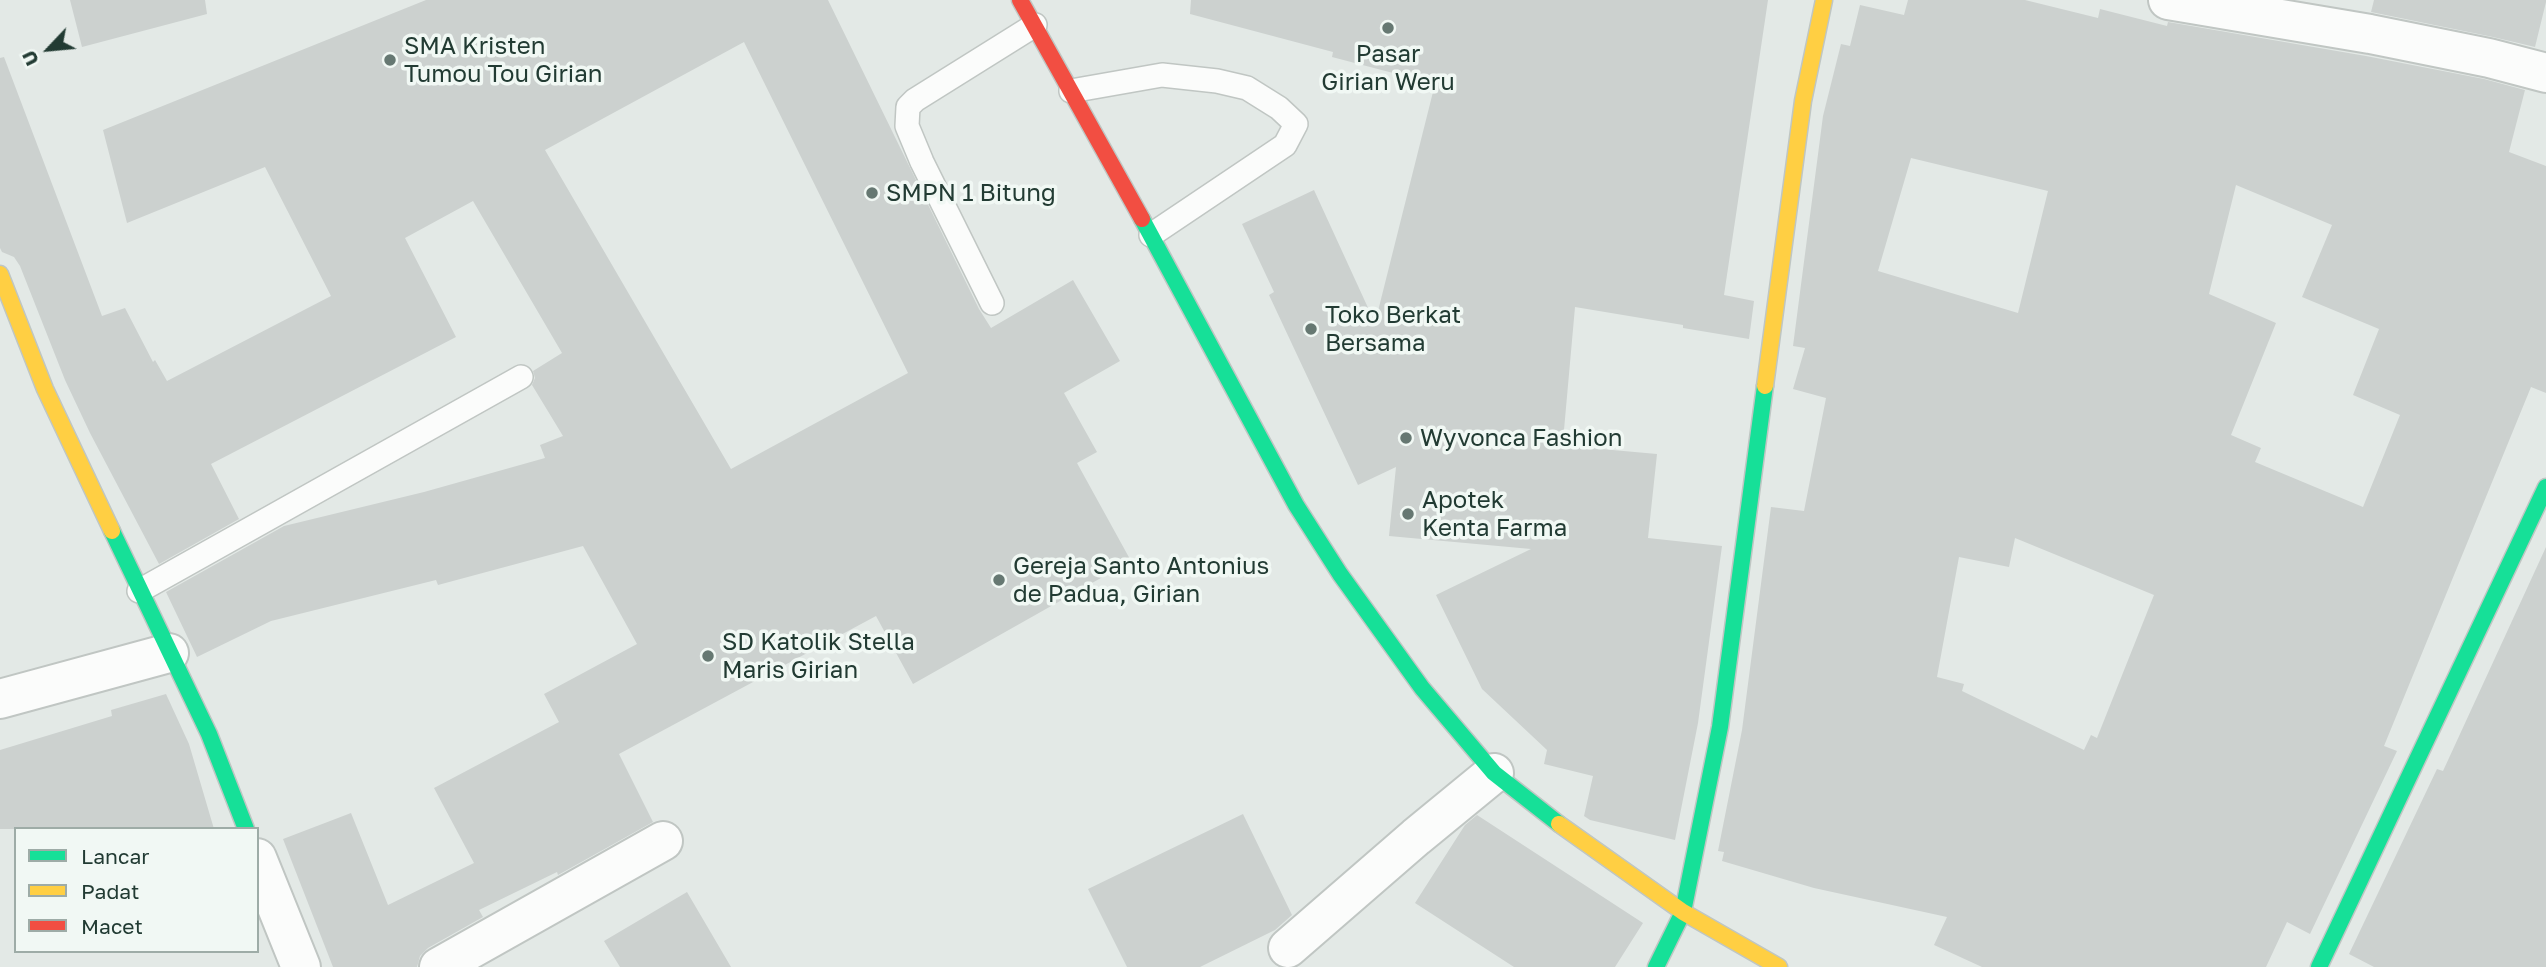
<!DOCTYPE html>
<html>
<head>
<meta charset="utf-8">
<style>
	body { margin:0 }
	#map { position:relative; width:2546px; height:967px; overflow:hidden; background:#e3e9e6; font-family:"Golos Text",sans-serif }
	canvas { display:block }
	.legend { position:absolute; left:14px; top:827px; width:245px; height:126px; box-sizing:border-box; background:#f1f8f4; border:2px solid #9eaca7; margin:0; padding:9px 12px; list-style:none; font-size:21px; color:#223b33 }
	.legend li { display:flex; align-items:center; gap:14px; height:35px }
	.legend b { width:35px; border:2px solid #9eaca7 }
	.north { position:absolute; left:14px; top:14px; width:70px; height:70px; -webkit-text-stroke:5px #f1f8f4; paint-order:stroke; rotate:244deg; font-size:19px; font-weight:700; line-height:28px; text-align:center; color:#223b33 }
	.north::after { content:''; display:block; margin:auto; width:24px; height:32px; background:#223b33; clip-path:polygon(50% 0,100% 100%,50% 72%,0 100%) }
</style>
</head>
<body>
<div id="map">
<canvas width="2546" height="967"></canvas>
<ul class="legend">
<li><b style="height:9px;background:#16e098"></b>Lancar</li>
<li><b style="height:9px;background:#ffcf43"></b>Padat</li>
<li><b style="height:9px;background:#f24e42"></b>Macet</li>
</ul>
<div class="north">U</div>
</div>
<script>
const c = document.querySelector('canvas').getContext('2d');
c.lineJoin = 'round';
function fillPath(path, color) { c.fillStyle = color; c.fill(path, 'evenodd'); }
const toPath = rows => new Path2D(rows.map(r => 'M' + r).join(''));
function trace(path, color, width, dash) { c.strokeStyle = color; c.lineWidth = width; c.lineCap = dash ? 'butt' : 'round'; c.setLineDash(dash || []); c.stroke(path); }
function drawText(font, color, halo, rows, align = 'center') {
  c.font = font + ' "Golos Text",sans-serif'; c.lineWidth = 7; c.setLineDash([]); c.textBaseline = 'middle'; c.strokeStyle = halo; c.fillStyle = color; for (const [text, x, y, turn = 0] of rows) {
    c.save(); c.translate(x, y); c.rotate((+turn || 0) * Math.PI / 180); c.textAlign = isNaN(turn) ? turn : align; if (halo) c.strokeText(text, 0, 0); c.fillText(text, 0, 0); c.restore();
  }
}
const building = toPath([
	[70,0,205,0,207,14,82,47],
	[426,0,828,0,979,309,991,328,1073,280,1120,361,1064,393,1097,452,1077,463,1131,561,913,684,876,616,619,754,653,822,558,875,557,872,479,910,483,917,428,948,420,956,417,967,333,967,283,839,351,813,388,905,474,863,434,788,559,722,544,694,637,644,583,546,438,585,436,580,271,621,197,657,166,592,284,526,424,492,545,458,540,445,563,436,532,385,535,378,533,371,562,353,473,201,405,238,456,337,211,464,239,519,159,564,90,433,65,380,20,266,14,257,2,252,0,248,0,58,4,57,102,316,125,308,153,362,155,360,167,381,331,296,265,167,127,223,103,130],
	[744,42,908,373,731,469,545,150],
	[1191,0,1768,0,1724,295,1754,301,1749,339,1683,328,1683,325,1575,307,1563,441,1591,444,1590,448,1657,454,1648,538,1722,546,1698,723,1675,840,1590,820,1584,816,1593,776,1544,764,1547,750,1482,689,1436,595,1531,549,1389,536,1396,467,1358,485,1269,295,1274,292,1242,224,1314,190,1375,323,1435,84,1332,57,1333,52,1190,14],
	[1908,0,2025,0,2098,18,2100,9,2167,26,2168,22,2366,56,2484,79,2525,90,2509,152,2546,166,2546,393,2531,387,2384,746,2397,751,2310,934,2287,922,2266,967,1982,967,1934,945,1947,917,1814,888,1722,861,1724,852,1718,851,1742,730,1771,507,1804,511,1826,398,1793,389,1805,348,1793,346,1823,116,1841,44,1850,46,1860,5,1904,15],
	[1911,158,2048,191,2018,313,1878,271],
	[2236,185,2332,225,2302,297,2379,329,2353,395,2400,415,2363,507,2255,462,2261,448,2231,435,2276,323,2209,294],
	[2015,538,2154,595,2097,738,2091,735,2084,750,1962,691,1964,684,1937,677,1959,557,2009,567],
	[2374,0,2546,0,2546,2,2535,47,2493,37,2371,12],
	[2546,547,2546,967,2374,967,2349,954,2437,769,2443,771],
	[166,694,189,744,214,829,0,829,0,750,112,716,111,710],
	[1243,814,1292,915,1275,930,1200,967,1127,967,1088,889],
	[1477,815,1643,923,1615,967,1514,967,1415,903,1465,825],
	[687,892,731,967,620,967,604,941]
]);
const lane = toPath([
	[1071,91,1162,75,1217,81,1247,88,1279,108,1296,124,1285,145,1151,235],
	[992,303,922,162,907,126,908,107,915,100,1035,25],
	[139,591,521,377]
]);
const street = toPath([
	[2168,0,2370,34,2489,58,2546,73],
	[0,699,169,653],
	[257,858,301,967],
	[1288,948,1416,837,1494,773],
	[439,967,663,841]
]);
const fast = toPath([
	[1142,219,1296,505,1340,574,1422,688,1494,773,1559,824],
	[112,531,209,734,246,829],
	[1656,967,1683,912,1720,727,1765,386],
	[2319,967,2546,487]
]);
const slow = toPath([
	[0,274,45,389,112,531],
	[1765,386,1803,101,1824,0],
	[1559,824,1683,912,1779,967]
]);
const jam = toPath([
	[1020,0,1142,219]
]);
const markers = [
	[1388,28,7,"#667872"],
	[390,60,7,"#667872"],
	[872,193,7,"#667872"],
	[1311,329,7,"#667872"],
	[1406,438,7,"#667872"],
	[1408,514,7,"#667872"],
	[999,580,7,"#667872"],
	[708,656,7,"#667872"]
];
const poiNames = [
	["SMA Kristen",404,46],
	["Tumou Tou Girian",404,74],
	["Pasar",1388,54,"center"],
	["Girian Weru",1388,82,"center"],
	["SMPN 1 Bitung",886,193],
	["Toko Berkat",1325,315],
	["Bersama",1325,343],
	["Wyvonca Fashion",1420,438],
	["Apotek",1422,500],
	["Kenta Farma",1422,528],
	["Gereja Santo Antonius",1013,566],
	["de Padua, Girian",1013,594],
	["SD Katolik Stella",722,642],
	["Maris Girian",722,670]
];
fillPath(building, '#ccd1cf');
trace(lane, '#c0c6c3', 26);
trace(street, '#c0c6c3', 42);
trace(fast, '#bfc6c3', 19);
trace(slow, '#bfc6c3', 19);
trace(jam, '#bfc6c3', 19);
trace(lane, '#fbfcfb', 23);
trace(street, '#fbfcfb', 38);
trace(fast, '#16e098', 16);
trace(slow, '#ffcf43', 16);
trace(jam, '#f24e42', 16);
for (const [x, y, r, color] of markers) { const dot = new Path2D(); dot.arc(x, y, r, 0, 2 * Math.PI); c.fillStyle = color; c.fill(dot); trace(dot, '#f1f8f4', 2.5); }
drawText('24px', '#223b33', '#f1f8f4', poiNames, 'left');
</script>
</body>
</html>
